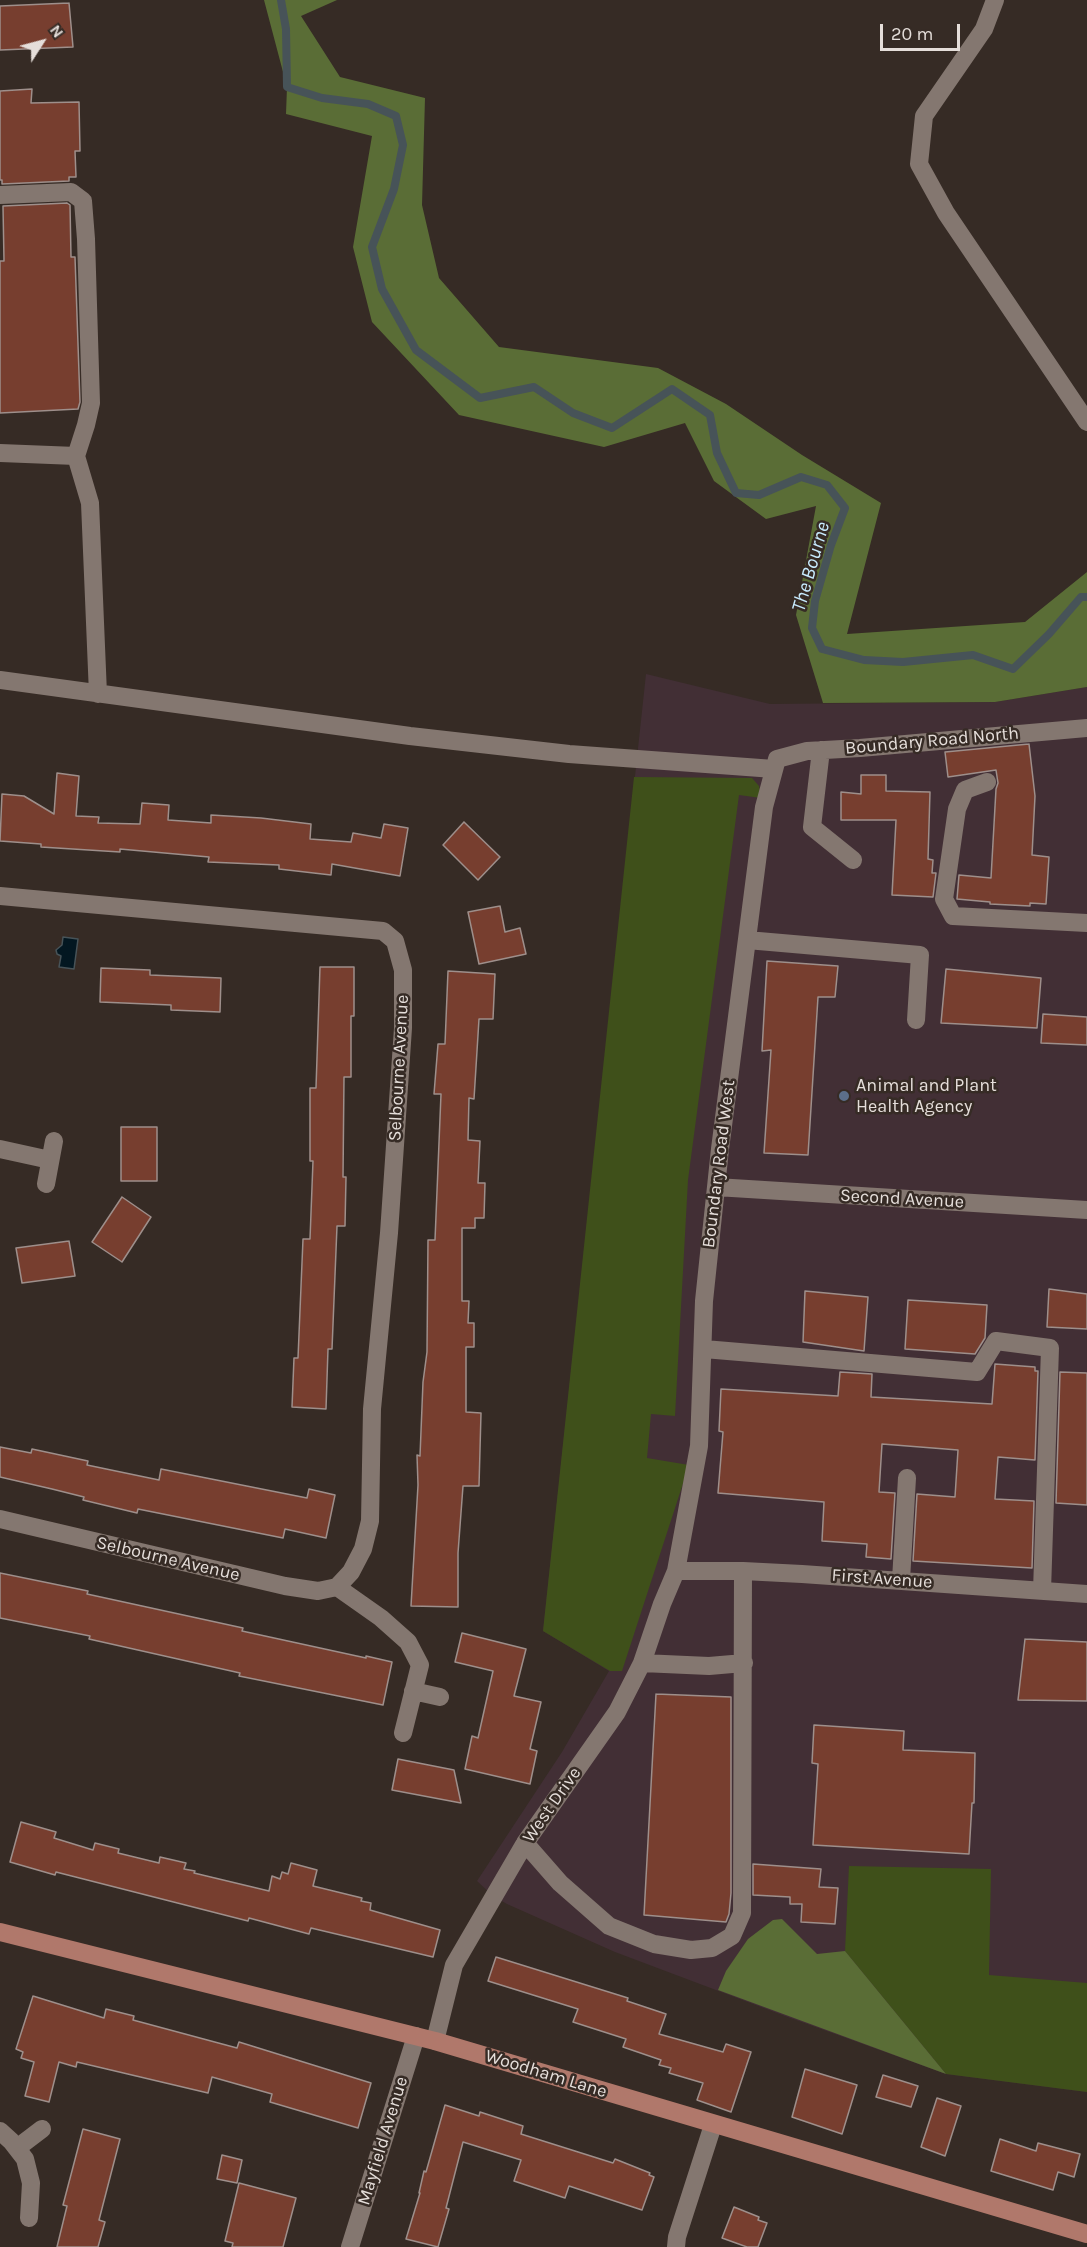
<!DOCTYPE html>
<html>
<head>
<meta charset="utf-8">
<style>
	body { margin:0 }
	#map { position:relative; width:1087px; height:2247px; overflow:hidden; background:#362b25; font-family:Karla,sans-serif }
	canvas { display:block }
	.north { position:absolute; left:12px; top:12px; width:60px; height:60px; -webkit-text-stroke:4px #362b25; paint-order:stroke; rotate:54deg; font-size:16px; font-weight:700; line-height:24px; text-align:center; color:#e5deda }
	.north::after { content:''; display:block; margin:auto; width:21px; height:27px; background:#e5deda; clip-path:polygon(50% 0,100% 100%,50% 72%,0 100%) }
	.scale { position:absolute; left:880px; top:24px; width:80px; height:27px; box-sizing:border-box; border:3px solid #e5deda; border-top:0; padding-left:8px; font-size:18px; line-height:21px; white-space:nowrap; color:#e5deda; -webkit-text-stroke:4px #362b25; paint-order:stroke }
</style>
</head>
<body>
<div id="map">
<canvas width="1087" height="2247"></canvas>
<div class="north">N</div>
<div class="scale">20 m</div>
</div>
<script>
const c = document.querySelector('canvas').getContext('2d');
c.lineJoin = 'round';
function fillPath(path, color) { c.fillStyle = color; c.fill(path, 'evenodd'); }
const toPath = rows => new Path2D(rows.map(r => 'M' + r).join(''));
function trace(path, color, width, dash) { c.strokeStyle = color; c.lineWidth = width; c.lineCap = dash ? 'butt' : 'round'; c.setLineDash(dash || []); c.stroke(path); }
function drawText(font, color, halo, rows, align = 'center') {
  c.font = font + ' Karla,sans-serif'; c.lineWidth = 5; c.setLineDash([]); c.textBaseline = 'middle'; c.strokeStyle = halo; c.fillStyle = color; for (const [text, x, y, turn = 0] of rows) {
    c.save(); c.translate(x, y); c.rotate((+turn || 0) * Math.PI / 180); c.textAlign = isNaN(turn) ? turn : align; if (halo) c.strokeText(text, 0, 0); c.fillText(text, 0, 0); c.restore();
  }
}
const commercial = toPath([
	[646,674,770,704,995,702,1087,687,1087,2092,946,2074,785,2016,615,1952,507,1904,493,1896,477,1881,562,1752,609,1671,543,1631]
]);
const green = toPath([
	[634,777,752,778,759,786,761,798,739,795,688,1180,675,1416,651,1414,647,1458,689,1465,622,1671,610,1671,543,1631],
	[849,1866,991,1869,989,1975,1087,1983,1087,2092,946,2074,845,1951]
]);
const forest = toPath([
	[264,0,337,0,301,16,340,77,425,98,422,205,439,278,499,347,658,368,726,404,802,455,881,503,847,634,1025,622,1087,572,1087,687,995,702,823,703,796,615,816,506,766,519,714,481,685,423,604,447,459,415,372,322,353,247,372,136,286,114,287,87],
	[782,1919,817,1954,845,1951,946,2074,718,1990,726,1971,748,1939,773,1920]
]);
const water = toPath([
	[63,937,78,939,74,969,59,967,61,956,57,954,56,950,62,945,63,937]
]);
const stream = toPath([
	[281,0,286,29,287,87,322,98,368,104,396,116,403,145,394,189,372,247,382,289,416,350,480,398,534,387,573,413,612,428,672,389,710,415,717,453,736,493,759,495,801,477,827,485,845,508,831,545,815,601,812,628,822,649,864,660,903,662,973,655,1013,669,1049,634,1081,597,1087,597]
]);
const building = toPath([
	[69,3,73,47,0,50,0,6,69,3],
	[32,89,31,103,79,102,80,151,75,151,76,177,69,177,69,181,2,184,2,180,0,180,0,91,32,89],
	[67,203,70,205,71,257,75,257,80,402,78,409,0,413,0,261,4,261,3,206,67,203],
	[1029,744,1035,796,1032,855,1049,857,1046,904,1030,903,1030,906,990,904,990,902,957,899,959,875,991,878,996,789,998,783,996,770,948,777,945,752,1029,744],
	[57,773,79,776,76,816,99,817,98,823,140,824,142,803,169,805,168,820,211,823,211,815,261,818,311,824,310,839,351,842,353,833,381,838,384,824,408,828,400,876,332,864,331,875,279,869,279,865,208,862,209,857,120,849,120,852,41,847,41,844,0,841,2,794,24,796,54,814,57,773],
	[861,775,886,775,886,791,930,792,928,859,933,860,932,873,936,873,933,897,892,895,896,820,841,820,841,792,861,794,861,775],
	[464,822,500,857,478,880,443,845,464,822],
	[500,906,505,932,520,928,526,954,479,964,468,912,500,906],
	[767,961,838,966,835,997,818,997,808,1155,764,1153,771,1050,762,1051,767,961],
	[320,967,354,967,354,1016,351,1016,351,1077,344,1077,343,1177,346,1177,345,1226,337,1226,332,1349,328,1349,326,1409,292,1407,294,1358,298,1358,303,1239,310,1239,313,1161,310,1161,310,1088,316,1088,320,967],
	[101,968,150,970,150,975,221,978,220,1012,171,1010,171,1005,100,1002,101,968],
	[946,969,1041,978,1037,1028,941,1023,946,969],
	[448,971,495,974,493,1019,479,1019,474,1099,469,1098,468,1140,480,1141,478,1183,485,1183,484,1218,475,1218,475,1228,462,1228,462,1301,469,1301,468,1323,474,1323,474,1347,466,1347,466,1412,481,1413,479,1486,463,1486,458,1553,458,1607,411,1606,418,1485,417,1455,420,1456,423,1382,427,1352,428,1240,435,1240,441,1094,434,1094,438,1044,445,1044,448,971],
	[1043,1014,1087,1017,1087,1045,1041,1043,1043,1014],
	[121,1127,157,1127,157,1181,121,1181,121,1127],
	[122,1197,151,1217,122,1262,92,1242,122,1197],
	[69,1241,75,1276,22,1283,16,1248,69,1241],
	[1049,1289,1087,1294,1087,1329,1047,1327,1049,1289],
	[805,1291,868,1297,864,1351,803,1342,805,1291],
	[908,1300,987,1305,985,1338,975,1354,905,1349,908,1300],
	[995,1364,1035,1367,1035,1371,1038,1371,1035,1460,998,1457,995,1499,1034,1501,1032,1568,913,1561,917,1494,955,1497,958,1450,882,1444,879,1492,895,1493,891,1559,866,1557,867,1544,822,1541,824,1502,718,1493,723,1432,719,1431,721,1389,838,1396,840,1372,872,1374,871,1397,992,1404,995,1364],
	[1060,1372,1087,1373,1087,1505,1056,1503,1060,1372],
	[0,1447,31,1453,32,1449,88,1461,87,1465,159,1480,161,1469,307,1498,309,1489,335,1495,326,1538,285,1529,283,1538,138,1509,137,1513,83,1500,84,1497,52,1489,0,1477,0,1447],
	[0,1573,88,1591,87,1594,243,1628,242,1631,366,1658,366,1656,392,1662,383,1705,239,1676,240,1673,89,1639,90,1636,0,1618,0,1573],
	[462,1633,526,1649,514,1696,541,1702,530,1749,537,1751,530,1784,465,1769,472,1736,478,1738,493,1671,455,1662,462,1633],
	[1025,1639,1087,1642,1087,1701,1018,1700,1025,1639],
	[656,1694,731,1697,731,1893,729,1914,726,1922,644,1915,656,1694],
	[814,1725,904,1731,903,1750,975,1753,974,1803,972,1803,969,1854,813,1845,818,1764,812,1763,814,1725],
	[398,1759,454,1770,461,1803,392,1790,398,1759],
	[21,1822,56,1832,54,1838,93,1850,95,1843,119,1849,118,1853,159,1863,160,1857,186,1863,184,1869,195,1871,194,1873,269,1891,272,1876,280,1879,282,1872,288,1874,291,1863,317,1870,313,1886,362,1898,361,1901,371,1903,370,1910,440,1930,433,1957,311,1928,309,1934,249,1918,248,1921,56,1872,55,1875,10,1862,21,1822],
	[753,1864,821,1869,819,1887,838,1888,835,1924,801,1922,802,1904,790,1904,790,1897,753,1895,753,1864],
	[496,1957,628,1998,627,2001,666,2014,659,2034,723,2052,726,2044,751,2052,731,2112,697,2100,703,2083,669,2073,671,2068,659,2065,661,2060,623,2047,626,2039,573,2022,578,2009,488,1981,496,1957],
	[33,1996,104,2018,106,2009,134,2016,133,2020,237,2048,239,2042,371,2083,358,2128,270,2102,272,2094,212,2077,208,2093,77,2062,76,2067,59,2062,49,2102,25,2096,34,2062,21,2058,23,2052,16,2049,33,1996],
	[805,2069,857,2085,842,2134,792,2117,805,2069],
	[883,2075,918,2086,911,2107,876,2097,883,2075],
	[937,2098,961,2106,945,2156,921,2147,937,2098],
	[445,2105,479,2116,480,2112,523,2126,521,2134,613,2163,615,2159,650,2173,649,2175,654,2177,642,2210,569,2186,565,2198,514,2181,521,2160,463,2142,446,2208,449,2209,438,2247,406,2239,420,2193,419,2193,424,2171,426,2172,445,2105],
	[83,2129,120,2139,99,2220,105,2222,98,2247,57,2247,67,2206,63,2205,83,2129],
	[1000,2139,1036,2151,1038,2143,1080,2154,1074,2177,1058,2172,1053,2190,991,2171,1000,2139],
	[222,2155,242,2160,237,2183,217,2179,222,2155],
	[239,2183,296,2198,283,2247,232,2247,233,2243,225,2241,239,2183],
	[734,2207,759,2217,758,2220,767,2223,758,2247,747,2247,722,2238,734,2207]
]);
const minor = toPath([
	[995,0,984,29,924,116,919,164,946,213,1087,422],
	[0,195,71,192,83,201,86,239,91,403,86,425,76,456],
	[0,453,76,456,90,503,98,694],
	[0,680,410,736,569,754,774,769],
	[821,750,812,827,853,860],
	[987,782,965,790,957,809,944,899,953,916,1087,923],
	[0,896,383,931,395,941,403,970,403,1028,389,1233,372,1409,370,1521,363,1549,351,1572,337,1587,318,1591,285,1586,0,1519],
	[747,940,920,955,916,1020],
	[0,1149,50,1160],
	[46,1184,54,1141],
	[716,1187,1087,1210],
	[704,1349,977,1372,996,1341,1050,1348,1042,1591],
	[676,1571,743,1571,802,1574,1087,1594],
	[901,1580,907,1478],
	[337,1587,381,1618,408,1642,420,1665,403,1733],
	[642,1663,709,1666,744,1663],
	[413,1691,440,1697],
	[525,1843,560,1883,609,1926,654,1944,691,1950,712,1948,732,1936,742,1913,743,1571],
	[435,2041,454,1965,525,1843,617,1712,642,1663,662,1604,676,1571,699,1446,704,1301,720,1149,764,807,777,759,807,751,860,748,1087,728],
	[0,2131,11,2141,25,2159,31,2183,29,2218],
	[17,2148,42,2129],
	[350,2247,416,2036],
	[676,2247,677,2237,713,2125]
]);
const major = toPath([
	[0,1932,435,2041,1087,2234]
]);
const markers = [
	[844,1096,6,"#5c6f8a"]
];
const streetNames = [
	["Boundary Road North",932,741,-5],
	["Selbourne Avenue",399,1068,-87],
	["Boundary Road West",719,1164,-83],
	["Second Avenue",902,1199,3],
	["Selbourne Avenue",168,1559,13],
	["First Avenue",882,1579,4],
	["West Drive",552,1805,-55],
	["Woodham Lane",546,2074,17],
	["Mayfield Avenue",383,2141,-73]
];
const poiNames = [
	["Animal and Plant",856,1086],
	["Health Agency",856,1107]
];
const waterNames = [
	["The Bourne",811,567,-74]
];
fillPath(commercial, '#422f35');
fillPath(green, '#3f501a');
fillPath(forest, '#5a6d36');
fillPath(water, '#031721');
trace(water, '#475358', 1.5);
trace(stream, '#475358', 8);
fillPath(building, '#773e2f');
trace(building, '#9e8f8b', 1.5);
trace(minor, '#847770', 18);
trace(major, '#b0786b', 18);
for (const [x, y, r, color] of markers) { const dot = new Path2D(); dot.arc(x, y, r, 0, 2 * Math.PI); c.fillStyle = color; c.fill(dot); trace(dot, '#362b25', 2); }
drawText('18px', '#e5deda', '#362b25', streetNames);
drawText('18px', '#e5deda', '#362b25', poiNames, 'left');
drawText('italic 20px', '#c7eafd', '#362b25', waterNames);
</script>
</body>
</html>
